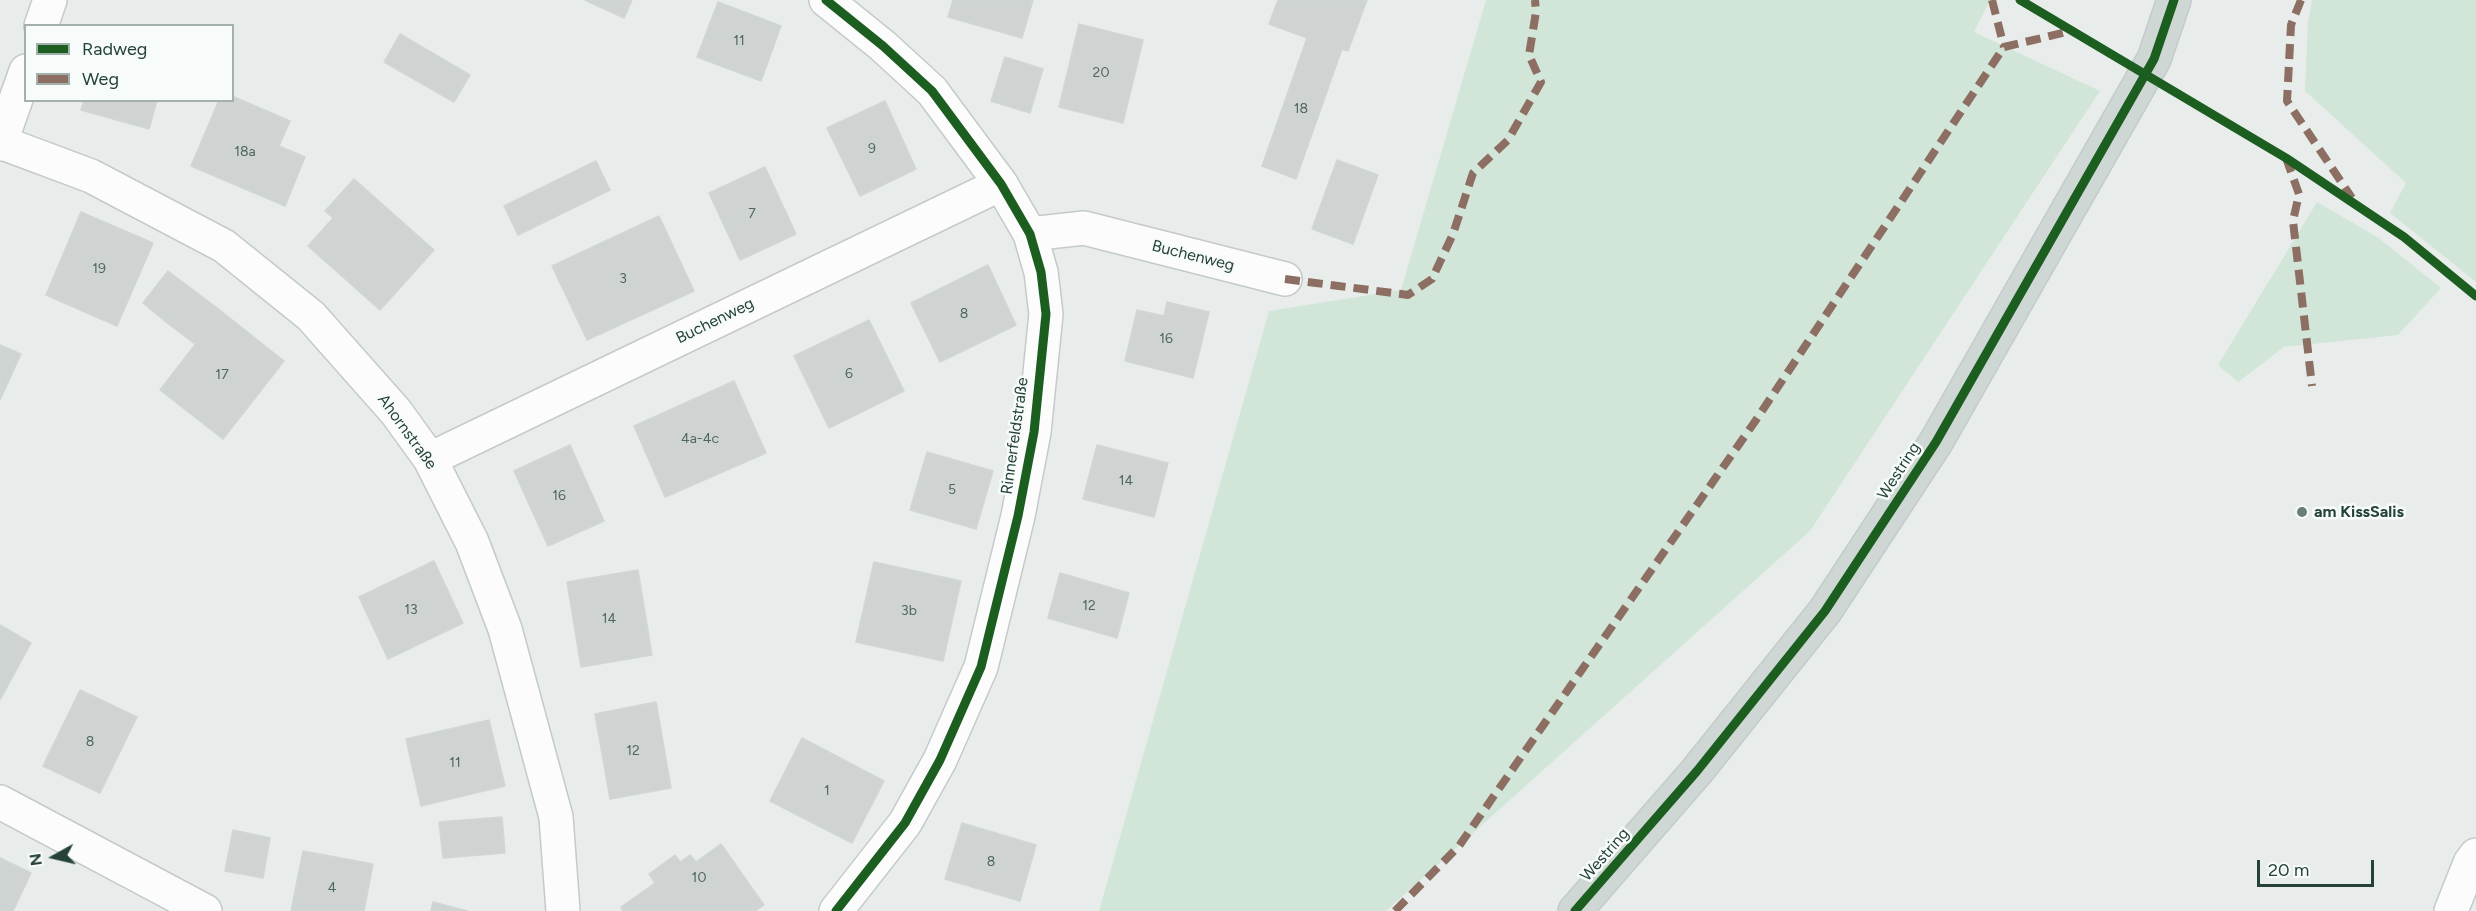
<!DOCTYPE html>
<html>
<head>
<meta charset="utf-8">
<style>
	body { margin:0 }
	#map { position:relative; width:2476px; height:911px; overflow:hidden; background:#e8edeb; font-family:Figtree,sans-serif }
	canvas { display:block }
	.legend { position:absolute; left:24px; top:24px; width:210px; height:78px; box-sizing:border-box; background:#f7fbf9; border:2px solid #a3b1ad; margin:0; padding:8px 10px; list-style:none; font-size:18px; color:#24423a }
	.legend li { display:flex; align-items:center; gap:12px; height:30px }
	.legend b { width:30px; border:2px solid #a3b1ad }
	.north { position:absolute; left:24px; top:827px; width:60px; height:60px; -webkit-text-stroke:4px #f7fbf9; paint-order:stroke; rotate:262deg; font-size:16px; font-weight:700; line-height:24px; text-align:center; color:#24423a }
	.north::after { content:''; display:block; margin:auto; width:21px; height:27px; background:#24423a; clip-path:polygon(50% 0,100% 100%,50% 72%,0 100%) }
	.scale { position:absolute; left:2257px; top:860px; width:117px; height:27px; box-sizing:border-box; border:3px solid #24423a; border-top:0; padding-left:8px; font-size:18px; line-height:21px; white-space:nowrap; color:#24423a; -webkit-text-stroke:4px #f7fbf9; paint-order:stroke }
</style>
</head>
<body>
<div id="map">
<canvas width="2476" height="911"></canvas>
<ul class="legend">
<li><b style="height:8px;background:#1b5e20"></b>Radweg</li>
<li><b style="height:8px;background:#8d6e63"></b>Weg</li>
</ul>
<div class="north">N</div>
<div class="scale">20 m</div>
</div>
<script>
const c = document.querySelector('canvas').getContext('2d');
c.lineJoin = 'round';
function fillPath(path, color) { c.fillStyle = color; c.fill(path, 'evenodd'); }
const toPath = rows => new Path2D(rows.map(r => 'M' + r).join(''));
function trace(path, color, width, dash) { c.strokeStyle = color; c.lineWidth = width; c.lineCap = dash ? 'butt' : 'round'; c.setLineDash(dash || []); c.stroke(path); }
function drawText(font, color, halo, rows, align = 'center') {
  c.font = font + ' Figtree,sans-serif'; c.lineWidth = 5; c.setLineDash([]); c.textBaseline = 'middle'; c.strokeStyle = halo; c.fillStyle = color; for (const [text, x, y, turn = 0] of rows) {
    c.save(); c.translate(x, y); c.rotate((+turn || 0) * Math.PI / 180); c.textAlign = isNaN(turn) ? turn : align; if (halo) c.strokeText(text, 0, 0); c.fillText(text, 0, 0); c.restore();
  }
}
const green = toPath([
	[1486,0,1990,0,1974,32,2100,91,1810,531,1386,911,1099,911,1269,311,1401,290],
	[2312,0,2476,0,2476,282,2390,213,2406,183,2305,91,2308,22],
	[2317,202,2379,238,2441,288,2398,335,2284,347,2238,382,2218,365]
]);
const building = toPath([
	[585,0,632,0,624,18,585,0],
	[953,0,1033,0,1022,38,948,17,953,0],
	[1278,0,1367,0,1348,51,1342,49,1296,179,1262,166,1307,38,1269,24,1278,0],
	[718,2,781,26,761,81,697,57,718,2],
	[1079,24,1143,40,1123,123,1059,107,1079,24],
	[400,34,470,75,454,102,384,62,400,34],
	[1005,57,1043,69,1030,113,991,101,1005,57],
	[232,96,290,121,279,146,305,157,285,206,191,166,219,100,232,100,232,96],
	[84,100,157,100,149,129,81,110,84,100],
	[885,101,916,169,860,196,827,128,885,101],
	[1337,160,1378,175,1353,244,1312,229,1337,160],
	[596,161,610,190,518,235,504,206,596,161],
	[765,167,796,234,740,260,709,193,765,167],
	[354,179,434,250,380,310,308,246,333,218,325,211,354,179],
	[81,212,153,243,117,326,46,295,81,212],
	[659,216,694,291,587,340,552,266,659,216],
	[988,265,1016,325,940,362,911,303,988,265],
	[168,271,192,289,166,322,143,303,168,271],
	[192,289,221,311,195,344,166,322,192,289],
	[1167,302,1209,312,1193,378,1125,361,1137,310,1164,316,1167,302],
	[221,311,284,361,223,439,160,390,221,311],
	[869,320,904,391,829,428,794,356,869,320],
	[0,345,21,354,0,400,0,345],
	[734,381,766,453,665,497,634,426,734,381],
	[570,445,604,521,548,546,514,471,570,445],
	[1097,445,1168,463,1154,517,1083,499,1097,445],
	[927,452,993,471,976,529,910,510,927,452],
	[434,561,463,623,388,659,359,597,434,561],
	[874,562,961,581,943,661,856,642,874,562],
	[638,570,652,655,581,667,567,582,638,570],
	[1060,573,1129,593,1117,638,1048,618,1060,573],
	[0,625,31,643,0,700,0,625],
	[80,690,137,717,100,793,43,766,80,690],
	[656,702,671,788,610,799,595,714,656,702],
	[489,720,505,786,421,806,406,739,489,720],
	[802,738,884,781,852,843,770,801,802,738],
	[502,817,505,853,443,858,439,822,502,817],
	[962,823,1036,845,1020,901,945,879,962,823],
	[233,830,270,838,263,878,225,871,233,830],
	[721,844,764,905,755,911,623,911,621,907,655,883,649,874,675,855,680,862,690,855,696,862,721,844],
	[303,851,373,864,364,911,291,911,303,851],
	[0,858,31,873,13,911,0,911,0,858],
	[433,902,467,911,431,911,433,902]
]);
const minor = toPath([
	[826,0,883,46,932,91,1001,184,1030,234,1041,272,1046,314,1034,432,1018,516,981,667,940,760,905,823,836,911],
	[41,26,50,0],
	[0,142,91,176,224,246,311,316,396,412,430,459,472,542,505,629,556,817,563,911],
	[0,144,26,71],
	[1030,234,1084,228,1285,279],
	[430,459,1001,184],
	[0,802,205,911],
	[2451,911,2470,863,2476,855]
]);
const major = toPath([
	[1575,911,1697,771,1825,611,1936,442,2154,59,2174,0]
]);
const quiet = toPath([
	[1992,0,2004,47],
	[2301,0,2291,25,2287,101,2352,198],
	[2286,158,2299,194,2293,221,2312,386],
	[1285,279,1408,295,1432,279,1453,234,1473,173,1508,140,1541,82,1529,55,1536,12,1535,0],
	[1395,911,1459,846,1756,420,2004,47,2071,31]
]);
const cycleway = toPath([
	[826,0,883,46,932,91,1001,184,1030,234,1041,272,1046,314,1034,432,1018,516,981,667,940,760,905,823,836,911],
	[2020,0,2286,158,2404,237,2476,296],
	[1575,911,1697,771,1825,611,1936,442,2154,59,2174,0]
]);
const markers = [
	[2302,512,6,"#697e78"]
];
const numberNames = [
	["11",739,41],
	["20",1101,73],
	["18",1301,109],
	["9",872,149],
	["18a",245,152],
	["7",752,214],
	["19",99,269],
	["3",623,279],
	["8",964,314],
	["16",1166,339],
	["6",849,374],
	["17",222,375],
	["4a-4c",700,439],
	["14",1126,481],
	["5",952,490],
	["16",559,496],
	["12",1089,606],
	["13",411,610],
	["3b",909,611],
	["14",609,619],
	["8",90,742],
	["12",633,751],
	["11",455,763],
	["1",827,791],
	["8",991,862],
	["10",699,878],
	["4",332,888]
];
const streetNames = [
	["Buchenweg",1193,256,14],
	["Buchenweg",715,321,-26],
	["Ahornstraße",407,432,54],
	["Rinnerfeldstraße",1015,436,-82],
	["Westring",1899,471,-57],
	["Westring",1605,855,-49]
];
const poiNames = [
	["am KissSalis",2314,512]
];
fillPath(green, '#d1e6d8');
fillPath(building, '#cfd4d2');
trace(building, '#d1d6d4', 1.5);
trace(minor, '#c5cac8', 36);
trace(major, '#c3ccc9', 36);
trace(minor, '#fcfcfc', 33);
trace(major, '#cfd7d5', 33);
trace(quiet, '#8d6e63', 8, [15, 8]);
trace(cycleway, '#1b5e20', 9);
for (const [x, y, r, color] of markers) { const dot = new Path2D(); dot.arc(x, y, r, 0, 2 * Math.PI); c.fillStyle = color; c.fill(dot); trace(dot, '#f7fbf9', 2); }
drawText('14px', '#506761', null, numberNames);
drawText('16px', '#24423a', '#f7fbf9', streetNames);
drawText('bold 16px', '#24423a', '#f7fbf9', poiNames, 'left');
</script>
</body>
</html>
